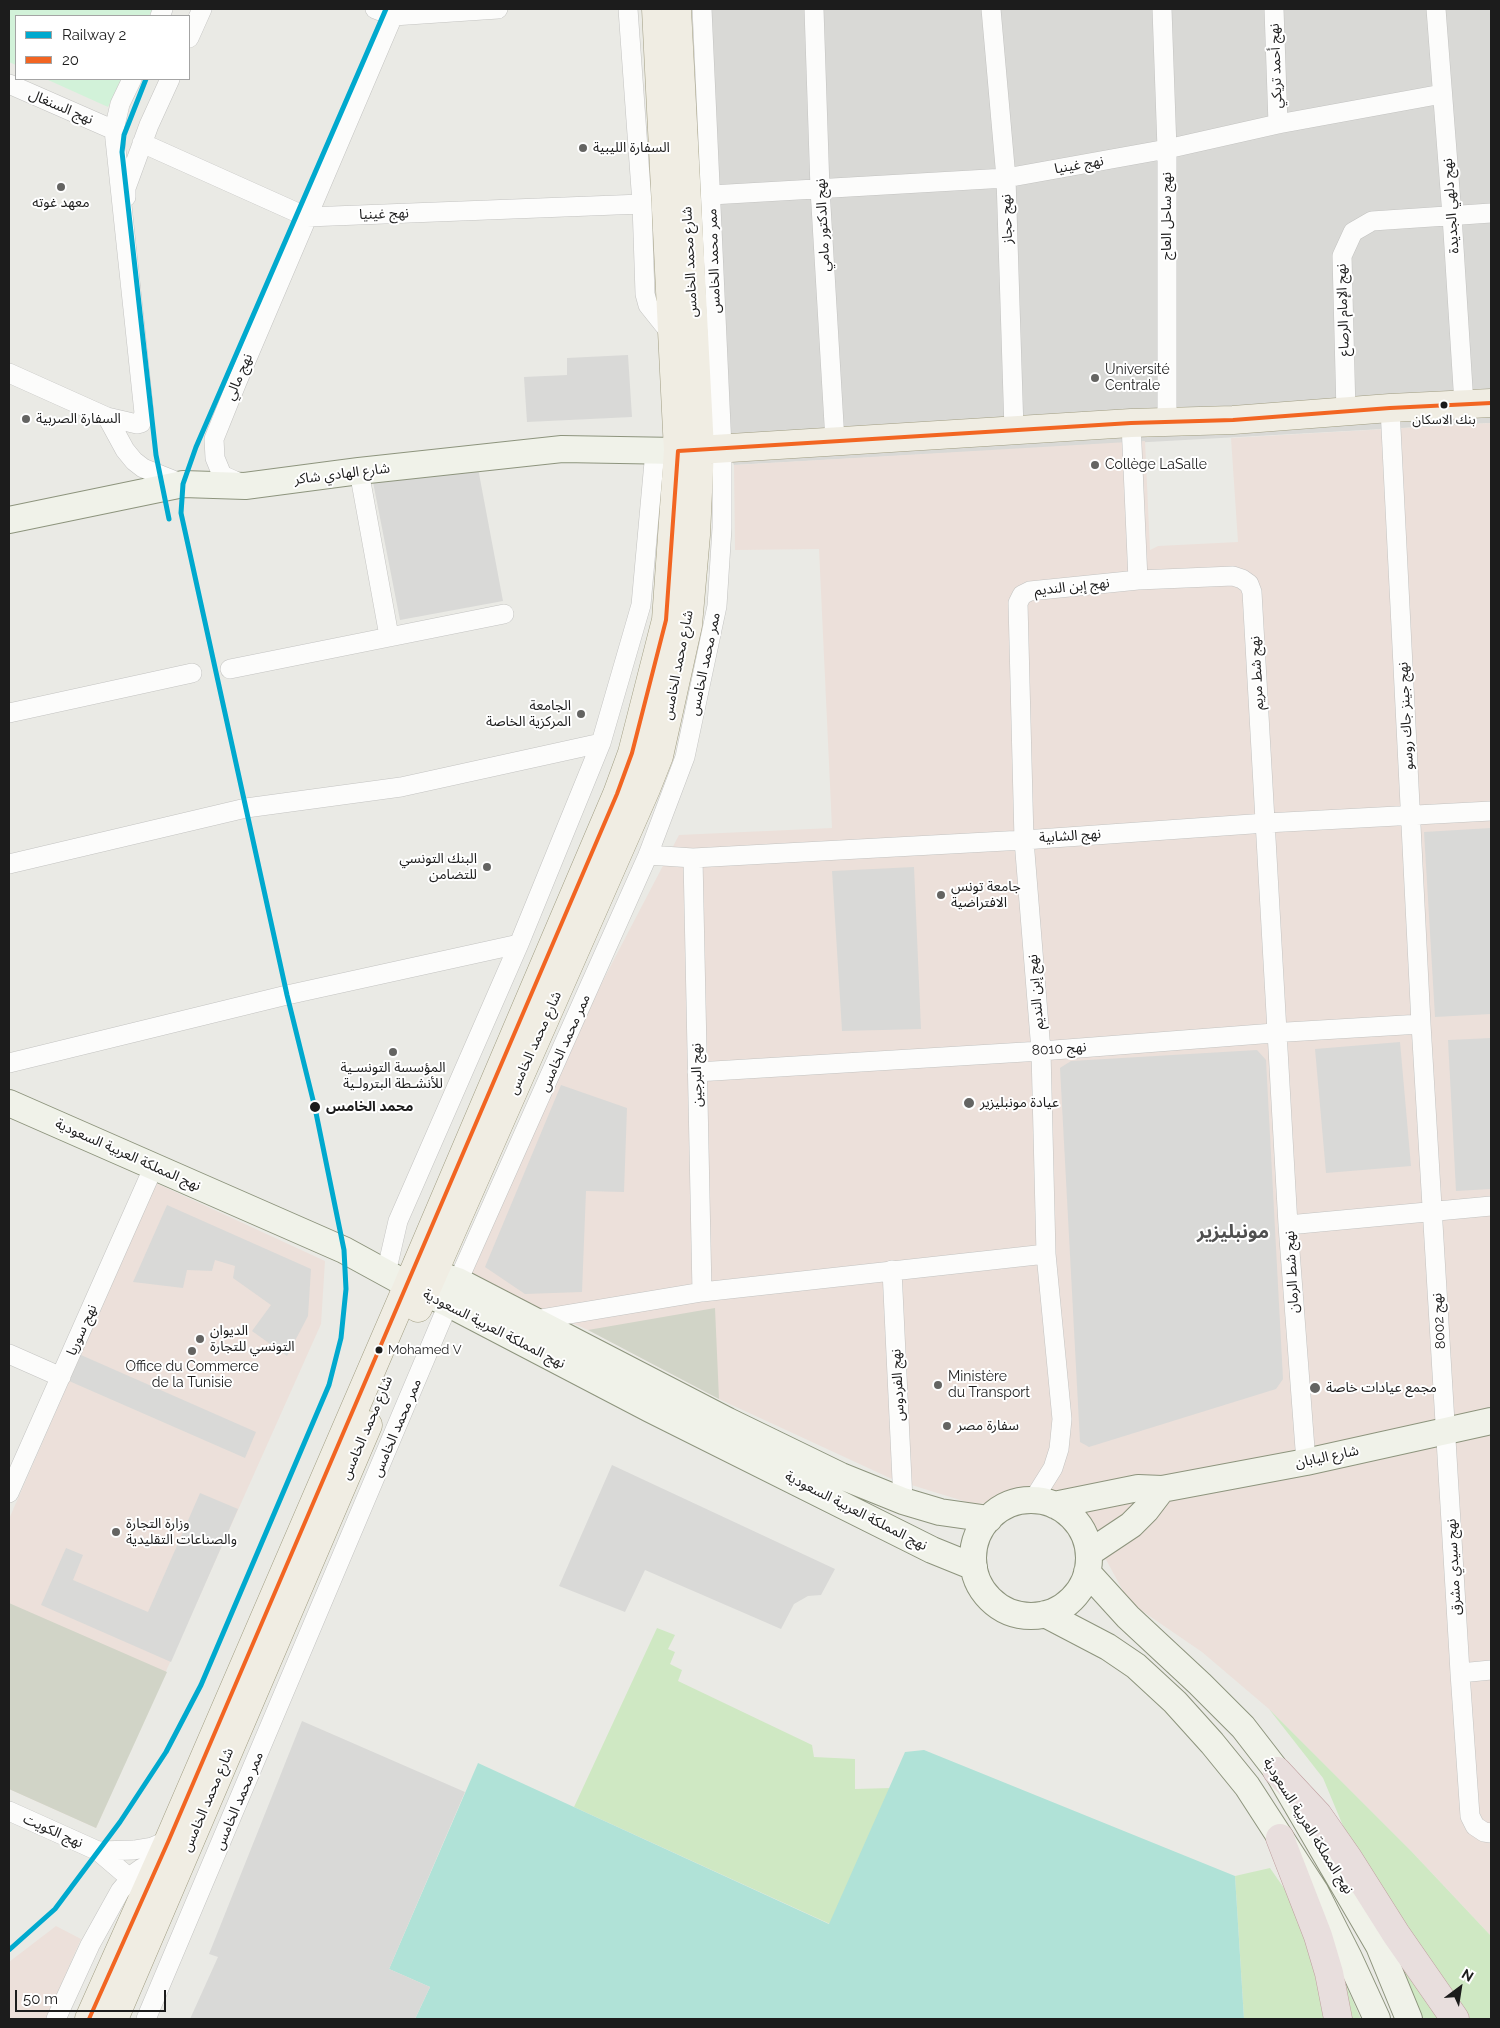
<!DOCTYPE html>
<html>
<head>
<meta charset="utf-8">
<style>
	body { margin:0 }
	#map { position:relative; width:1500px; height:2028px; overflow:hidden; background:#eaeae5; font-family:Raleway,sans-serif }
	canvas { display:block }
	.frame { position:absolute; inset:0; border:10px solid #1c1c1c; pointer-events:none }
	.legend { position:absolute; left:15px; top:15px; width:175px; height:65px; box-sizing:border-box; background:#fff; border:1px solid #a4a4a4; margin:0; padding:6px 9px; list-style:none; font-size:15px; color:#1c1c1c }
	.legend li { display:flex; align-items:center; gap:10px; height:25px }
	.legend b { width:25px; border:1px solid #a4a4a4 }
	.north { position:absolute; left:1435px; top:1963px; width:50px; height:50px; -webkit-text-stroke:4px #fff; paint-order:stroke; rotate:31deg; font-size:14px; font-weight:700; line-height:20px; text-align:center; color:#1c1c1c }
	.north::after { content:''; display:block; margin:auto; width:18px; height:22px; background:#1c1c1c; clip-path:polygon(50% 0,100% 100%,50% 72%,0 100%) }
	.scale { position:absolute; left:15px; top:1990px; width:151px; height:22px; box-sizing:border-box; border:2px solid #1c1c1c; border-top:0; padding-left:6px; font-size:15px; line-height:18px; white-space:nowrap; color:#1c1c1c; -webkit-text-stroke:4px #fff; paint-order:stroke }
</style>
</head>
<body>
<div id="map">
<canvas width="1500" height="2028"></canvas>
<div class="frame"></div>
<ul class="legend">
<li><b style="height:6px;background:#00a9ce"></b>Railway 2</li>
<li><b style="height:6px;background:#f26522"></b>20</li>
</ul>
<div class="north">N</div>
<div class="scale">50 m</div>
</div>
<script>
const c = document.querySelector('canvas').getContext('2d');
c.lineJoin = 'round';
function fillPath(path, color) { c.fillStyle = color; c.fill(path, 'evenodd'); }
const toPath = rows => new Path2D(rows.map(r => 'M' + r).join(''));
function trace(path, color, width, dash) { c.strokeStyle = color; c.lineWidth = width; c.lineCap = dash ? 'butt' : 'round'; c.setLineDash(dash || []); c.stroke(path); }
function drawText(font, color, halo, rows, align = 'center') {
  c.font = font + ' Raleway,"Noto Sans Arabic",sans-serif'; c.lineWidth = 4; c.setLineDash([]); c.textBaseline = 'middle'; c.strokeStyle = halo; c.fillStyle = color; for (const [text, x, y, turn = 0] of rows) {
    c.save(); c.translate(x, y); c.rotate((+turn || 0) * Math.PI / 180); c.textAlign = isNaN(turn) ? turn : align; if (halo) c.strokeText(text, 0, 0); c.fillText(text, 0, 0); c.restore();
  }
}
const residential = toPath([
	[692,9,1491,9,1491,423,734,465,712,411]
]);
const commercial = toPath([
	[1491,423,1491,1936,1412,1852,1269,1709,1202,1652,1129,1602,1084,1519,1054,1498,1024,1491,997,1503,973,1504,892,1479,719,1399,588,1330,525,1302,468,1271,574,1036,679,835,832,828,819,549,735,550,734,465,1145,441,1150,550,1158,546,1238,542,1231,438],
	[156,1183,325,1261,321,1324,96,1828,9,1789,9,1519],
	[56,1926,81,1939,46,2019,9,2019,9,1962]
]);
const construction = toPath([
	[715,1308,719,1399,588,1330],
	[9,1603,167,1672,96,1828,9,1789]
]);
const grass = toPath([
	[657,1628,675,1635,668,1649,675,1652,670,1664,682,1670,678,1681,812,1745,814,1757,855,1759,855,1789,891,1788,830,1924,574,1807],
	[1269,1709,1412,1852,1491,1936,1491,2019,1422,2019,1412,1991,1323,1778],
	[1270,1868,1336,1963,1361,2019,1244,2019,1235,1876]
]);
const park = toPath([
	[9,9,153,9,149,16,16,16,16,65,9,62],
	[46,79,121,79,108,107]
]);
const pitch = toPath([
	[924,1750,1235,1876,1244,2019,415,2019,430,1987,389,1969,478,1763,829,1924,905,1752]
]);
const parking = toPath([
	[628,355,632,417,527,422,524,377,567,375,567,358],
	[477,463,503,601,400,620,373,482],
	[1491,828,1491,1014,1435,1017,1424,832],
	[914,867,921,1029,842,1031,832,871],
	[1491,1038,1491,1189,1456,1191,1448,1040],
	[1400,1042,1411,1166,1326,1173,1315,1049],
	[1257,1050,1266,1060,1283,1379,1276,1389,1089,1447,1080,1442,1060,1068,1071,1061],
	[561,1085,627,1108,624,1192,586,1191,582,1292,525,1294,485,1267],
	[167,1205,311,1269,308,1316,287,1356,252,1331,271,1305,233,1278,235,1266,215,1260,212,1271,187,1270,183,1288,133,1282],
	[81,1355,256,1432,245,1458,69,1381],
	[612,1465,835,1569,821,1595,808,1596,794,1604,781,1629,645,1570,625,1612,559,1586],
	[200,1493,238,1509,171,1662,41,1605,66,1548,83,1555,73,1580,148,1612],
	[302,1721,465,1792,389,1969,430,1987,415,2019,190,2019,218,1957,209,1954]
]);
const street = toPath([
	[375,9,393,16,498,9],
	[628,9,642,204,645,294,648,305,672,335],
	[814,9,820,189,835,441],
	[991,9,1006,178,1014,430],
	[1162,9,1167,149,1167,423],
	[1274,9,1278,124],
	[1436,9,1452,216,1464,404],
	[160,16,163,9],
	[189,38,202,9],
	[9,84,114,130],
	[142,143,307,217,642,204],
	[711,195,1006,178,1167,149,1278,124,1442,94],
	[126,197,126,188,149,125,170,79],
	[9,373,107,417,125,450,134,461,143,468,183,484],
	[1390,408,1421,1024,1459,1655,1460,1673,1491,1670],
	[1346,412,1342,256,1353,232,1372,221,1491,213],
	[107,417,137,424,141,423,144,413,114,130,120,104,132,79],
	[1131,423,1138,580,1233,576,1242,579,1249,584,1252,592,1288,1225],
	[359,471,389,636],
	[242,484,222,475,215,458,214,439,237,382,396,9],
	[230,669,504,614],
	[9,713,192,673],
	[648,855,693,858,1024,840,1266,823,1491,811],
	[693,858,702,1292],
	[9,864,246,808,401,787,601,743],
	[9,1063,287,995,519,944],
	[697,1072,1041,1051,1287,1032,1421,1024],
	[892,1270,903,1501],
	[386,1273,398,1221,519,944,601,743,641,605,655,451],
	[534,1320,702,1292,1046,1254],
	[9,1354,61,1377],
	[1306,1462,1288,1225,1491,1206],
	[9,1493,154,1166],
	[1033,1500,1053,1468,1059,1449,1062,1419,1046,1254,1041,1051,1024,840,1018,603,1022,595,1030,591,1138,580],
	[1460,1673,1470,1816,1475,1826,1484,1832,1491,1833],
	[9,1811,98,1851,139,1886],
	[98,1851,134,1850,152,1847,174,1838],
	[56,2019,90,1945,120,1891,135,1873,142,1868,159,1860],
	[146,2019,458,1281,648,855,685,757,717,606,722,528,722,448,702,9]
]);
const secondary = toPath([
	[9,520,183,484,245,486,359,471,562,449,678,451],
	[9,1103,344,1250,408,1285,449,1304,650,1409,932,1550,974,1567],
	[417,1263,434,1273,458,1281,728,1421,841,1476,903,1501,940,1512,989,1519],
	'973 1558a58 58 0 1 1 116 0a58 58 0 1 1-116 0Z',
	[1054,1505,1138,1488,1162,1489,1306,1462,1491,1421],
	[1089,1553,1131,1525,1146,1510,1162,1489],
	[1087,1572,1128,1617,1200,1684,1243,1727,1277,1771,1379,1946,1409,2019],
	[1045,1614,1108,1647,1136,1666,1175,1702,1212,1743,1247,1786,1315,1891,1349,1958,1377,2019]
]);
const primary = toPath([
	[682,451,1131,423,1233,420,1390,408,1491,403],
	[418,1308,646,789,659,756,688,625,696,535,700,449,677,9],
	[89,2019,168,1842,408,1285,617,794,632,753,666,620,678,451,656,9],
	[114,2019,368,1425]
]);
const highway = toPath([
	[1277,1771,1318,1815,1348,1858,1396,1934,1455,2019],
	[1280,1838,1318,1936,1329,1973,1338,2019]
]);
const bus1 = toPath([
	[89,2019,168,1842,617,794,632,753,666,620,678,451,1131,423,1233,420,1390,408,1491,403]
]);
const rail1 = toPath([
	[146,79,124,135,122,152,156,455,169,519],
	[9,1950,55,1909,120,1822,166,1752,201,1685,329,1385,341,1338,346,1289,344,1250,315,1108,287,995,181,513,183,484,196,447,386,9]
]);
const markers = [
	[583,148,5,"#646462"],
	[61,187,5,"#646462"],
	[1095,378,5,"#646462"],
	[1444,405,4.5,"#1c1c1c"],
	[26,419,5,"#646462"],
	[1095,465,5,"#646462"],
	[581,714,5,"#646462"],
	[487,867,5,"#646462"],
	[941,895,5,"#646462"],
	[393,1052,5,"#646462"],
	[969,1103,6,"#646462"],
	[315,1107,6,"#1c1c1c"],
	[200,1339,5,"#646462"],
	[379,1350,4.5,"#1c1c1c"],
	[192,1351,5,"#646462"],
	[938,1385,5,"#646462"],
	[1315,1388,6,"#646462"],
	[947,1426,5,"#646462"],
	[116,1532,5,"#646462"]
];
const busNames = [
	["بنك الاسكان",1444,420],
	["Mohamed V",388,1350,"left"]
];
const streetNames = [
	["نهج أحمد تريكي",1276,66,-92],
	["نهج السنغال",61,107,23],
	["نهج غينيا",1079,165,-10],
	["نهج دلهي الجديدة",1451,206,-94],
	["نهج غينيا",384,214,-2],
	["نهج ساحل العاج",1167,216,-90],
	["نهج حجاز",1007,219,-92],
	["نهج الدكتور مامي",823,225,-93],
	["ممر محمد الخامس",714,261,-92],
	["شارع محمد الخامس",690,262,-93],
	["نهج الإمام الرصاع",1343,310,-92],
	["نهج مالي",239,377,-67],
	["شارع الهادي شاكر",342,474,-7],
	["نهج إبن النديم",1072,587,-6],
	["ممر محمد الخامس",705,664,-78],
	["شارع محمد الخامس",678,665,-79],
	["نهج شط مريم",1257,673,-93],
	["نهج جينز جاك روسو",1406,716,-93],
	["نهج الشابية",1070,836,-4],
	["نهج إبن النديم",1036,992,-95],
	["شارع محمد الخامس",535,1043,-66],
	["ممر محمد الخامس",565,1043,-66],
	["نهج 8010",1059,1049,-4],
	["نهج البرجين",697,1075,-91],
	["نهج المملكة العربية السعودية",128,1155,24],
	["نهج شط الرمان",1292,1272,-93],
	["نهج 8002",1439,1321,-94],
	["نهج المملكة العربية السعودية",494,1329,27],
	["نهج سوريا",82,1330,-66],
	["نهج الفردوس",898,1385,-93],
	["شارع محمد الخامس",367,1428,-67],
	["ممر محمد الخامس",397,1428,-67],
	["شارع اليابان",1327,1457,-12],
	["نهج المملكة العربية السعودية",856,1511,27],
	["نهج سيدي مشرق",1454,1567,-93],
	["شارع محمد الخامس",208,1800,-67],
	["ممر محمد الخامس",239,1801,-67],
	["نهج المملكة العربية السعودية",1308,1826,58],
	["نهج الكويت",53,1831,24]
];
const poiNames = [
	["السفارة الليبية",593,148],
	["معهد غوته",61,203,"center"],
	["Université",1105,370],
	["Centrale",1105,386],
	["السفارة الصربية",36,419],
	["Collège LaSalle",1105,465],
	["الجامعة",571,706,"right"],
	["المركزية الخاصة",571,722,"right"],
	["البنك التونسي",477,859,"right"],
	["للتضامن",477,875,"right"],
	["جامعة تونس",951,887],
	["الافتراضية",951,903],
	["المؤسسة التونسـية",393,1068,"center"],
	["للأنشـطة البترولـية",393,1084,"center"],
	["عيادة مونبليزير",980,1103],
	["الديوان",210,1331],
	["التونسي للتجارة",210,1347],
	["Office du Commerce",192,1367,"center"],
	["de la Tunisie",192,1383,"center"],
	["Ministère",948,1377],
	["du Transport",948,1393],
	["مجمع عيادات خاصة",1326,1388],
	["سفارة مصر",957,1426],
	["وزارة التجارة",126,1524],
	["والصناعات التقليدية",126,1540]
];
const stopNames = [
	["محمد الخامس",326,1107]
];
const districtNames = [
	["مونبليزير",1233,1232]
];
fillPath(residential, '#d9d9d6');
fillPath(commercial, '#ece0da');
fillPath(construction, '#d1d4c7');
fillPath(grass, '#cfe8c3');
fillPath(park, '#d2f2d9');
fillPath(pitch, '#b0e2d7');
fillPath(parking, '#d9d9d7');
trace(street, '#c3c3c1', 20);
trace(secondary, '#8d947d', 28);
trace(primary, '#a09d82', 29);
trace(highway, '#bf9e9f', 29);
trace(street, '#fcfcfb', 19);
trace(secondary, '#f0f2e9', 26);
trace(primary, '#f0ede3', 28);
trace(highway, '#e8dedd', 28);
trace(bus1, '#f26522', 4);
trace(rail1, '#00a9ce', 5);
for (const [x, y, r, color] of markers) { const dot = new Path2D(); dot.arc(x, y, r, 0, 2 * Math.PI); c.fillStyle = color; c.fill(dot); trace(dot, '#fff', 2); }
drawText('13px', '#1c1c1c', '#fff', busNames);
drawText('14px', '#1c1c1c', '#fff', streetNames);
drawText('14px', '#1c1c1c', '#fff', poiNames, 'left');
drawText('bold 14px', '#1c1c1c', '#fff', stopNames, 'left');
drawText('bold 19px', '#4f4f4f', '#fff', districtNames);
</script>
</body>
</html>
